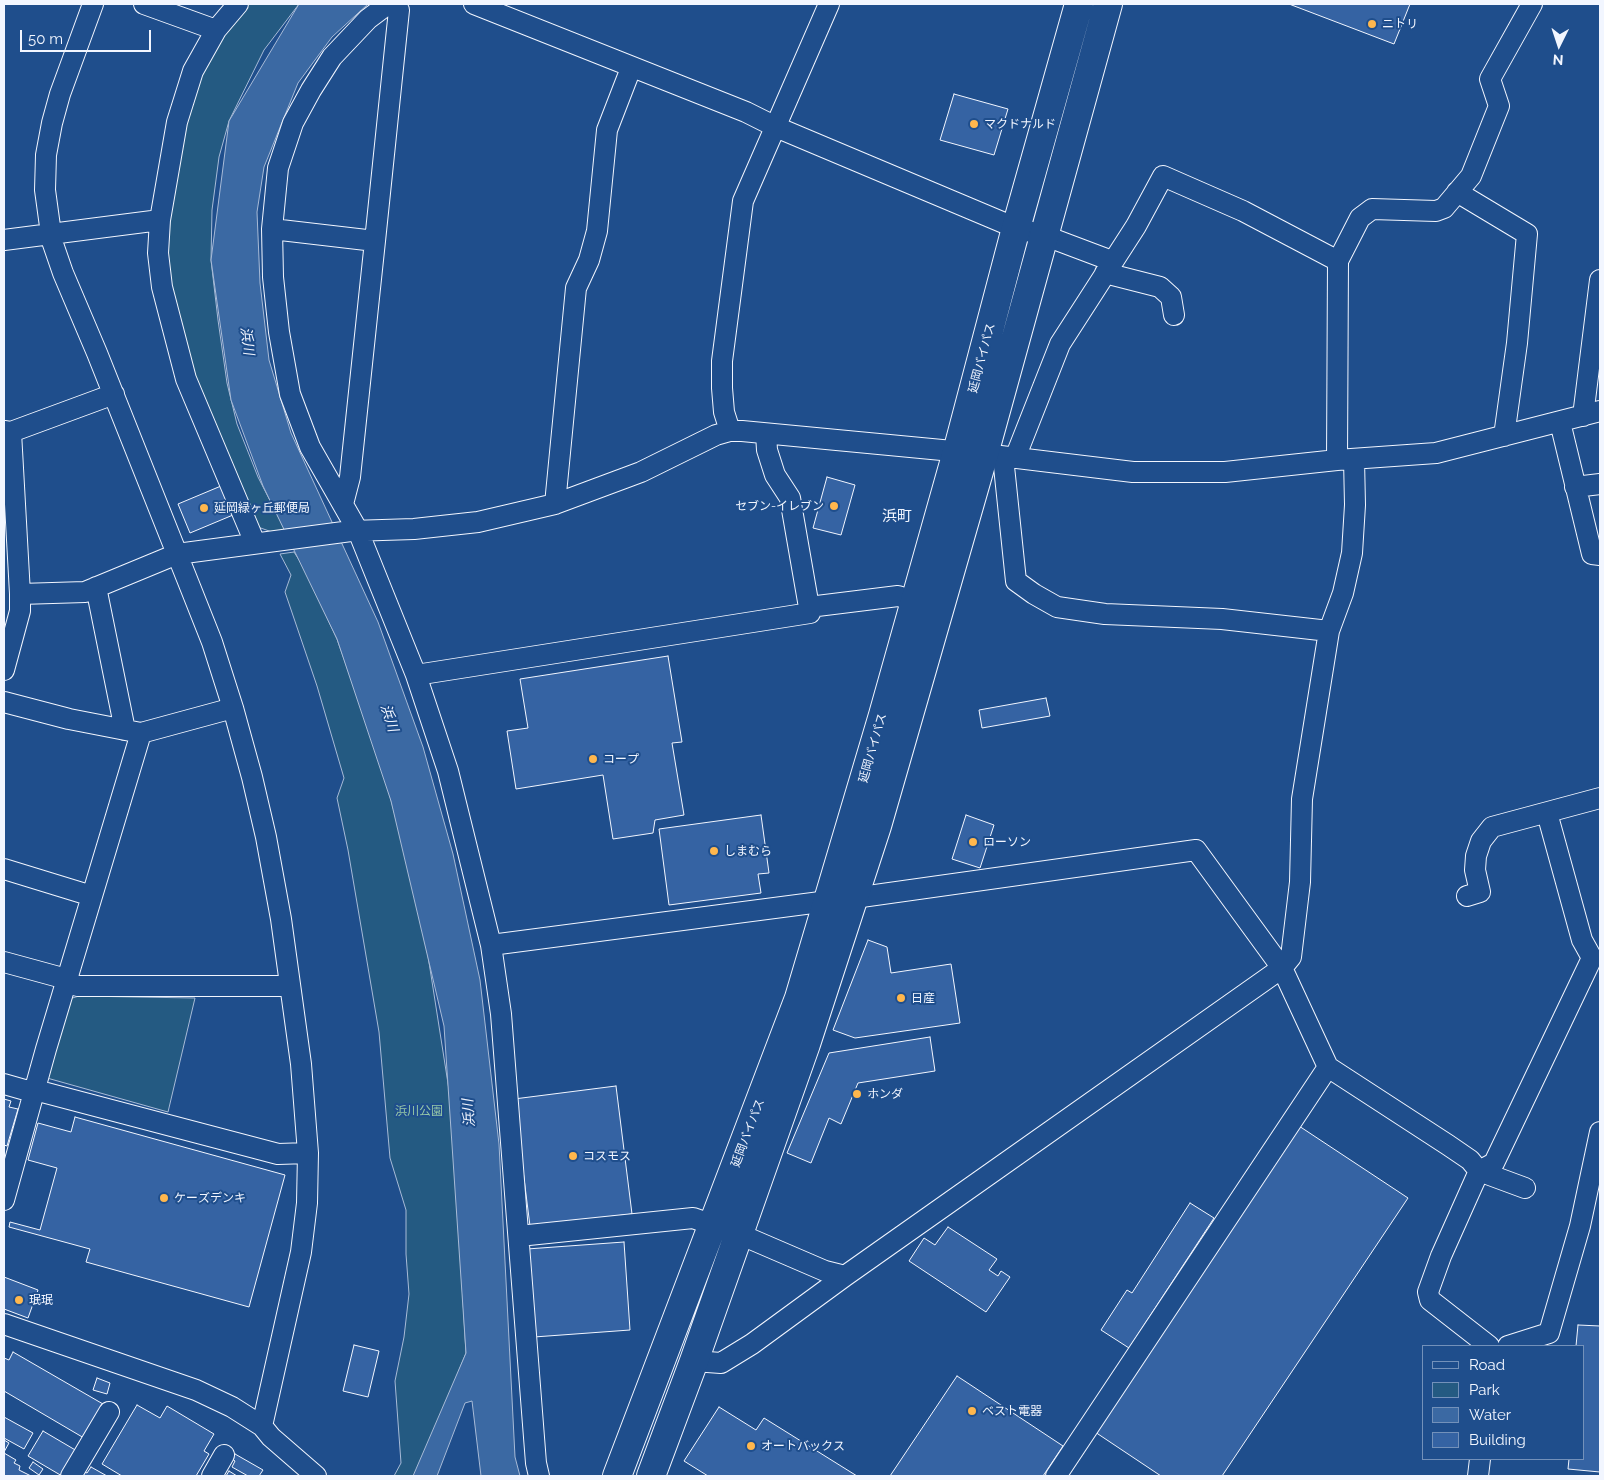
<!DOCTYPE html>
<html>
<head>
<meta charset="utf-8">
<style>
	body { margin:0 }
	#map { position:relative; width:1604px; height:1480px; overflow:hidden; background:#1f4e8c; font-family:Raleway,sans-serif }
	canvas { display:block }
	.frame { position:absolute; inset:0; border:5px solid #f2f6ff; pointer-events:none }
	.legend { position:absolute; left:1422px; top:1345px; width:162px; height:115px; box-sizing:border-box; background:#1f4e8c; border:1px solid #7391ba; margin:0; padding:6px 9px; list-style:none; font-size:15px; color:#f2f6ff }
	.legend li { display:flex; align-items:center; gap:10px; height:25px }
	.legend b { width:25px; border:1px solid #7391ba }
	.north { position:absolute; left:1534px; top:20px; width:50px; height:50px; -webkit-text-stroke:4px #1f4e8c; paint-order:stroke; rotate:184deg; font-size:14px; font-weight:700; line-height:20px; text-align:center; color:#f2f6ff }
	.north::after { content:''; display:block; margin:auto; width:18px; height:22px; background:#f2f6ff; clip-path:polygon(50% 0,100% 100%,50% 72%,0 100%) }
	.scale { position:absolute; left:20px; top:30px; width:131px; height:22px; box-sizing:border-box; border:2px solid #f2f6ff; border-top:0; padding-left:6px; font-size:15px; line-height:18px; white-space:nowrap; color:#f2f6ff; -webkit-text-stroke:4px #1f4e8c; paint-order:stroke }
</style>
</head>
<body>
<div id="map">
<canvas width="1604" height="1480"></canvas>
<div class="frame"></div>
<ul class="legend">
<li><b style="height:6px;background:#1f4e8c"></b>Road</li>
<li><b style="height:14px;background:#245a82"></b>Park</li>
<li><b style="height:14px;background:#3b69a3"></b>Water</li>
<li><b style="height:14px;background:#3563a3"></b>Building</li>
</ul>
<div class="north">N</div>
<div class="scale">50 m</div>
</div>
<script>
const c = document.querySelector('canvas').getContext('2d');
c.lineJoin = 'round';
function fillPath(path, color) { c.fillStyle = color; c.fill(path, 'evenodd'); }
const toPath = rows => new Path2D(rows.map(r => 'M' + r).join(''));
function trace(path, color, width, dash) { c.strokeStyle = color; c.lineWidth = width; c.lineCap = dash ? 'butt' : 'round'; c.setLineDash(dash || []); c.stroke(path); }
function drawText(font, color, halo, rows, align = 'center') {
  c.font = font + ' Raleway,"Noto Sans JP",sans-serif'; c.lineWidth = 4; c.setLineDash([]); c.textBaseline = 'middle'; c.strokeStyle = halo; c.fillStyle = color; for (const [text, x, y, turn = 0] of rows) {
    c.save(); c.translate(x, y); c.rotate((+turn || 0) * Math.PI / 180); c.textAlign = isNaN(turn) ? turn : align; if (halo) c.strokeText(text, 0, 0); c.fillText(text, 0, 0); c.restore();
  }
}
const green = toPath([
	[249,4,299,4,264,50,229,121,219,157,212,210,211,260,218,320,227,383,237,424,258,477,285,530,272,532,255,526,193,376,171,297,167,262,168,221,183,126,199,75,223,34,249,4],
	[294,552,303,566,337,639,383,770,414,887,428,956,452,1109,466,1353,416,1476,394,1476,401,1463,395,1381,404,1337,409,1294,406,1254,406,1210,390,1158,379,1032,348,850,337,798,344,778,317,686,285,592,291,575,280,554,294,552],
	[79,996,195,998,168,1112,47,1078,69,999,79,996]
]);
const water = toPath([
	[299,4,368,4,332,37,298,83,264,167,257,212,260,283,269,360,291,433,378,622,423,747,453,854,480,980,499,1144,515,1457,520,1476,481,1476,472,1401,465,1403,437,1476,413,1476,466,1353,444,1026,391,801,337,639,263,486,231,400,211,260,229,121,299,4]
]);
const building = toPath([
	[1289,4,1410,4,1394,44,1289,4],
	[954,94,1008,109,994,155,940,140,954,94],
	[827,477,855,485,841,535,813,528,827,477],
	[221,486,233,515,190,533,178,504,221,486],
	[668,656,682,742,672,743,684,815,655,820,653,833,613,839,603,775,516,789,507,731,528,728,520,679,668,656],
	[1046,698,1050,716,982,728,979,710,1046,698],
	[761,815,769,873,758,874,761,893,669,905,659,829,761,815],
	[966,815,994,825,980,868,952,859,966,815],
	[868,940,887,947,891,973,951,964,960,1023,855,1038,833,1030,868,940],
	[930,1037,935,1071,858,1083,841,1124,829,1118,811,1163,787,1153,829,1053,930,1037],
	[616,1086,632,1214,530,1226,514,1099,616,1086],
	[4,1099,11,1101,9,1107,18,1109,7,1146,4,1145,4,1099],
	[75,1117,285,1175,249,1307,86,1262,90,1249,9,1227,10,1222,40,1230,57,1168,28,1160,38,1123,71,1132,75,1117],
	[1299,1126,1408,1198,1222,1476,1161,1476,1095,1432,1299,1126],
	[1190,1203,1214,1218,1129,1348,1101,1330,1127,1290,1132,1293,1190,1203],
	[948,1227,997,1259,989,1270,998,1276,1001,1271,1010,1277,986,1312,909,1261,924,1238,935,1245,948,1227],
	[624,1242,630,1330,534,1337,527,1249,624,1242],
	[4,1277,38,1290,28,1318,4,1309,4,1277],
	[1578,1325,1600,1326,1600,1472,1568,1469,1569,1459,1583,1459,1583,1346,1576,1346,1578,1325],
	[354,1345,379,1351,368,1397,343,1391,354,1345],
	[13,1352,103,1404,84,1438,4,1391,4,1358,9,1360,13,1352],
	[957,1376,1063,1446,1043,1476,890,1476,957,1376],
	[97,1378,110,1383,107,1394,93,1390,97,1378],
	[137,1405,160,1418,167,1406,214,1434,204,1451,209,1454,196,1476,122,1476,102,1464,137,1405],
	[719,1407,756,1430,764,1418,857,1476,708,1476,684,1461,719,1407],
	[4,1417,33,1433,24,1449,4,1438,4,1417],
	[43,1431,77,1451,62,1476,28,1456,43,1431],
	[4,1440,9,1443,4,1452,4,1440],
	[4,1453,16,1460,14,1463,20,1466,19,1470,31,1476,4,1476,4,1453],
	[235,1454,263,1470,259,1476,248,1476,232,1467,235,1461,232,1459,235,1454],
	[33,1462,43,1469,39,1475,29,1468,33,1462],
	[91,1467,107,1476,80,1476,83,1471,87,1473,91,1467],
	[229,1471,237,1476,226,1476,229,1471]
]);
const minor = toPath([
	[93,4,60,94,52,123,46,155,45,190,52,241,63,273,97,353,191,589,212,642,233,708,252,777,266,837,281,919,301,1064,308,1153,307,1203,301,1252,262,1426],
	[144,4,216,30],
	[238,4,216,30,193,71,177,122,160,220,158,253,162,287,186,379,255,543],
	[388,4,368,19,332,57,311,90,293,123,278,168,272,229,273,277,279,332,290,394,310,447,358,531,416,675,448,771,491,945,501,1014,536,1463,539,1476],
	[474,4,746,112,776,127,1016,228,1043,235,1112,261],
	[1457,192,1527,234,1517,343,1504,436],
	[272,229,375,241],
	[4,240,160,220],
	[1105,273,1160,287,1171,297,1174,315],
	[1583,416,1600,280],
	[1560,422,1592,554,1600,555],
	[4,431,11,432,114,394],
	[730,431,724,412,722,388,722,361,743,201,829,4],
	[11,432,20,594],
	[1003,457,1016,581,1034,594,1057,607,1105,614,1222,619,1329,631],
	[1015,458,1060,344,1136,226,1163,176,1243,211,1338,261],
	[1354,459,1355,505,1352,553,1343,593,1329,631,1302,799,1300,882,1291,957,1282,968,1328,1067,1448,1145,1470,1160,1479,1171,1441,1256,1428,1292,1430,1300,1489,1346],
	[1337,460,1338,261,1360,218,1372,209,1436,211,1444,208,1471,176,1499,106,1490,79,1532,4],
	[1575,487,1600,484],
	[343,504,350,477,375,241,399,10,395,4],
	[555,504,576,288,589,260,597,231,607,130,631,68],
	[96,587,125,730],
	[809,607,898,596,915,601],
	[4,670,20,611,20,594,85,592,177,554,351,531,414,529,478,522,555,504,641,472,716,435,730,431,742,431,984,454,1133,472,1225,472,1337,460,1436,453,1600,411],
	[416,675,810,613,790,498,775,475,767,450,766,434],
	[4,702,69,719,141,733,233,708],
	[4,869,92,896],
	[1467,896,1480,892,1475,870,1476,856,1481,841,1492,827,1600,798],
	[491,945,828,901],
	[4,962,59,977,67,983,78,986,290,986],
	[4,1084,25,1090,35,1090,278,1154,308,1153],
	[1479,1171,1494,1163,1592,958,1582,940,1547,813],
	[1479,1171,1525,1188],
	[4,1200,46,1049,141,733],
	[519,1236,693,1218,739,1234,825,1271,845,1276],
	[4,1324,196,1390,232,1407,262,1426,271,1437,316,1476],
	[1508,1346,1549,1333,1580,1226,1600,1132],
	[694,1361,721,1363,752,1344,845,1276,1282,968,1196,850,854,898],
	[71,1476,109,1412],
	[212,1476,224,1455],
	[1056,1476,1328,1067],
	[1478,1476,1480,1459]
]);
const highway = toPath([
	[617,1476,799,998,883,715,957,452,1016,228,1079,4],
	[651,1476,694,1361,806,1044,877,826,984,454,1108,4]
]);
const markers = [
	[1372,24,5,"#ffb74d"],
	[974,124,5,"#ffb74d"],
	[834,506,5,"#ffb74d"],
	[204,508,5,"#ffb74d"],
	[593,759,5,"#ffb74d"],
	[973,842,5,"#ffb74d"],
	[714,851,5,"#ffb74d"],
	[901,998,5,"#ffb74d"],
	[857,1094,5,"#ffb74d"],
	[573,1156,5,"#ffb74d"],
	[164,1198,5,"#ffb74d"],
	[19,1300,5,"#ffb74d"],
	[972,1411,5,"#ffb74d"],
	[751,1446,5,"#ffb74d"]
];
const poiNames = [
	["ニトリ",1382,24],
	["マクドナルド",984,124],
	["セブン-イレブン",824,506,"right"],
	["延岡緑ヶ丘郵便局",214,508],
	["コープ",603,759],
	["ローソン",983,842],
	["しまむら",724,851],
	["日産",911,998],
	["ホンダ",867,1094],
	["コスモス",583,1156],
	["ケーズデンキ",174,1198],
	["珉珉",29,1300],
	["ベスト電器",982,1411],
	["オートバックス",761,1446]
];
const streetNames = [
	["延岡バイパス",982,358,-75],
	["延岡バイパス",873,748,-74],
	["延岡バイパス",748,1133,-69]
];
const parkNames = [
	["浜川公園",419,1111]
];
const waterNames = [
	["浜川",247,341,83],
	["浜川",389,718,72],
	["浜川",469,1113,-94]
];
const quarterNames = [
	["浜町",897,516]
];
fillPath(green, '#245a82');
trace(green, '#a8bbd7', 1);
fillPath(water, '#3b69a3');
trace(water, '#a8bbd7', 1);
fillPath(building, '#3563a3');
trace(building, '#f2f6ff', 1);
trace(minor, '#f2f6ff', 22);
trace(highway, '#f2f6ff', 30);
trace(minor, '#1f4e8c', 20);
trace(highway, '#1f4e8c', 28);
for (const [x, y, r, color] of markers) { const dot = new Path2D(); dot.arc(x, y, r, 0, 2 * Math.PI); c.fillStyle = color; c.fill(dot); trace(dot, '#1f4e8c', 2); }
drawText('12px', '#f2f6ff', '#1f4e8c', poiNames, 'left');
drawText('12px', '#f2f6ff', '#1f4e8c', streetNames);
drawText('12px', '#97c8a6', '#1f4e8c', parkNames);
drawText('italic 14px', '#f2f6ff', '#1f4e8c', waterNames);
drawText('15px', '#f2f6ff', '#1f4e8c', quarterNames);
</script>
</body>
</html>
